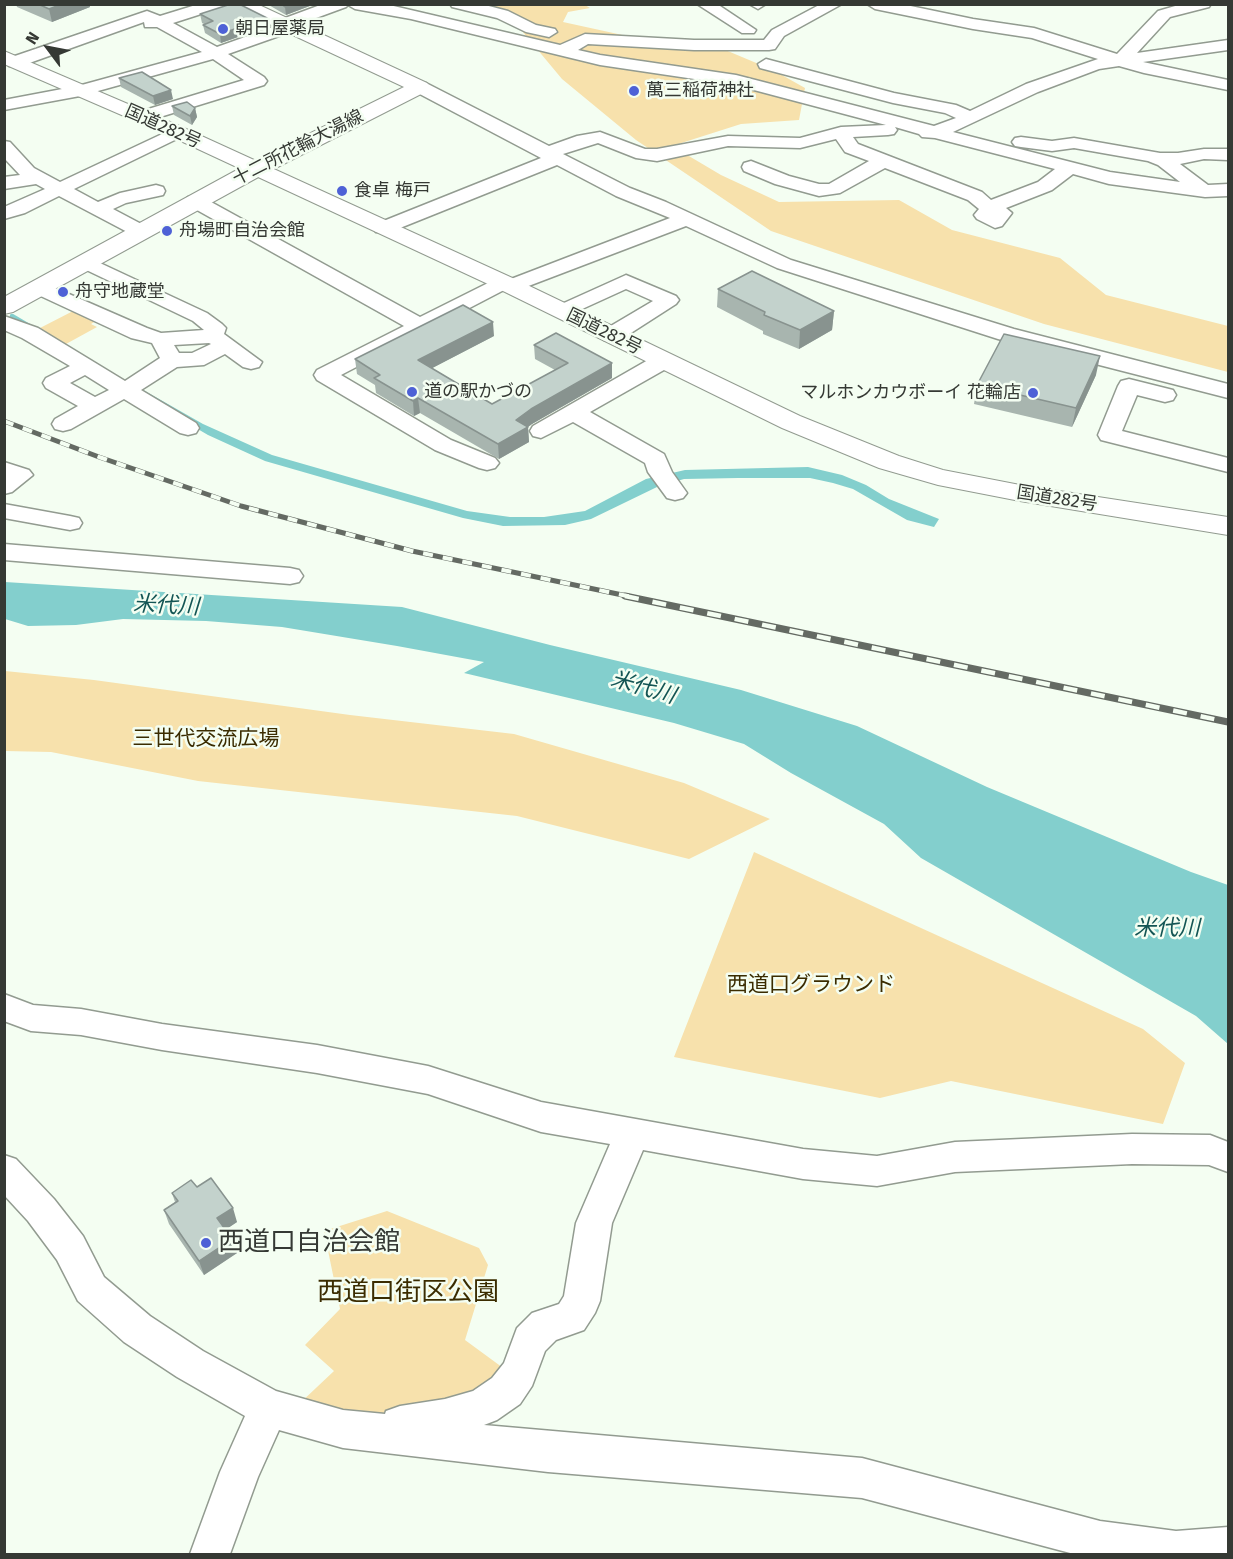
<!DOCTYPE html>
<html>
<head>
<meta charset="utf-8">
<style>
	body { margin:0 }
	#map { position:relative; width:1233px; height:1559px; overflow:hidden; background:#f4fef2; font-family:"Fira Sans",sans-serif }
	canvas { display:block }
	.frame { position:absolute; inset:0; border:6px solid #353934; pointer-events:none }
	.north { position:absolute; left:18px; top:18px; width:60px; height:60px; -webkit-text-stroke:4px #f4fef2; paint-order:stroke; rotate:302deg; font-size:16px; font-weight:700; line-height:24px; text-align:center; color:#353934 }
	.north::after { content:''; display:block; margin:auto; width:21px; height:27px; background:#353934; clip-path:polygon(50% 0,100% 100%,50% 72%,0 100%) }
</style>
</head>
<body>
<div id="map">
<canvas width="1233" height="1559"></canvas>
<div class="frame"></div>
<div class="north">N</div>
</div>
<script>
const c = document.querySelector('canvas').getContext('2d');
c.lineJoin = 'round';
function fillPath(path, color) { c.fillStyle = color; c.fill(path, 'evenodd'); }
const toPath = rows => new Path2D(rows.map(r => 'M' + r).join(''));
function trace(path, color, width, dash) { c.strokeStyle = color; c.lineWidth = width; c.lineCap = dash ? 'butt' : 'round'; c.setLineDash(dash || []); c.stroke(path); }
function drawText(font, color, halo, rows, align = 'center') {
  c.font = font + ' "Fira Sans","Noto Sans JP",sans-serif'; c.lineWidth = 5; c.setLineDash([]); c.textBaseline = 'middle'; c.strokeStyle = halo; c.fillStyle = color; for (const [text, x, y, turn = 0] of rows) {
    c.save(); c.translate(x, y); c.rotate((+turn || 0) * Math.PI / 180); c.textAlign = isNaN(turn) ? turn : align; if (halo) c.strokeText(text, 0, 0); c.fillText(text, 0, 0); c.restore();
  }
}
const green = toPath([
	[483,5,585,5,590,8,568,12,563,22,627,36,711,44,773,70,805,88,799,120,741,124,672,146,721,175,779,202,899,200,952,230,1060,258,1106,295,1228,326,1228,372,1044,324,771,231,636,140,562,79,522,31],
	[77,309,99,319,91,324,97,327,66,344,40,328],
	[5,671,94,680,350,715,514,734,684,783,770,819,689,859,517,816,198,781,51,752,5,751],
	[754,852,1143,1029,1185,1063,1163,1124,951,1081,880,1098,674,1057],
	[387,1211,479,1248,488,1265,465,1340,510,1373,470,1408,349,1421,299,1404,334,1371,305,1345,340,1309,324,1231]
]);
const water = toPath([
	[138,387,203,424,272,455,467,511,510,517,544,517,585,511,646,479,685,470,808,467,842,475,866,485,889,499,939,519,934,527,907,520,853,489,833,483,810,478,738,478,684,479,657,487,591,519,565,525,503,526,463,518,265,461,208,435,131,390],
	[5,582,402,607,550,645,741,690,857,726,987,787,1191,872,1228,885,1228,1044,1196,1016,921,858,884,824,791,773,744,744,674,723,464,673,484,662,397,646,282,627,206,621,123,619,76,625,28,626,5,619]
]);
const stream = toPath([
	[12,316,29,326]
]);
const minor = toPath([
	[199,4,225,4,223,7,173,23,217,47,276,26,275,24,277,21,323,4,385,4,560,45,585,34,694,40,764,40,772,30,821,4,842,4,784,36,775,49,769,50,694,50,588,44,578,50,600,55,736,75,934,126,956,118,945,113,893,103,760,68,758,64,766,59,894,93,956,105,970,111,1026,84,1098,59,1032,38,973,29,875,9,867,4,901,4,973,19,1034,28,1117,54,1158,11,1182,4,1211,4,1209,7,1170,17,1137,53,1228,40,1228,50,1143,62,1228,80,1228,90,1144,73,1119,66,1099,69,1038,92,953,132,1110,172,1180,182,1158,165,1148,161,1074,148,1052,151,1021,147,1015,146,1012,142,1015,138,1021,137,1052,141,1074,138,1160,153,1178,153,1204,149,1228,149,1228,160,1204,159,1180,164,1208,185,1228,184,1228,196,1205,197,1109,184,1073,174,1052,190,1006,208,1012,213,1002,226,995,228,977,219,974,215,979,209,968,200,885,168,840,193,819,196,775,184,744,171,742,167,744,163,751,161,789,176,819,184,829,184,869,161,845,152,836,139,800,148,728,146,657,161,636,158,598,143,563,154,630,188,666,202,791,260,1014,329,1228,384,1228,398,998,339,777,268,686,226,518,290,504,290,341,375,451,440,495,458,499,463,495,468,487,470,479,468,435,450,317,380,314,375,317,370,404,326,188,205,185,201,188,197,202,197,420,317,496,279,503,277,511,279,670,218,616,196,557,165,390,232,376,232,373,228,376,224,541,158,414,91,411,87,414,83,426,83,549,146,577,136,600,132,645,149,657,149,728,136,800,138,841,127,886,125,735,85,600,65,411,19,355,9,348,5,346,7,297,25,298,27,296,30,228,54,264,77,267,81,264,85,147,121,141,122,135,121,132,117,135,113,244,80,213,59,80,96,4,110,4,100,78,86,202,52,157,27,145,27,144,22,21,66,9,66,7,62,9,58,141,13,147,11,160,16,199,4],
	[895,127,919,134,922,137,935,138,1055,169,1038,182,991,200,982,192,858,144,853,137,888,135,894,134,897,130,895,127],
	[450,4,481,4,508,11,536,25,555,29,557,32,549,37,526,32,497,18,452,7,450,4],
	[697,4,717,4,756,30,754,33,742,33,697,4],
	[749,4,766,4,758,9,749,4],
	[177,127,183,128,186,132,183,136,74,189,98,202,120,193,156,185,163,187,165,191,163,195,126,203,113,209,147,227,150,231,147,235,133,235,59,196,25,213,4,219,4,207,45,189,36,184,4,189,4,177,20,175,4,158,4,141,10,142,34,168,60,182,177,127],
	[85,256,207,313,222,324,226,328,224,334,262,362,259,367,251,369,243,367,225,354,204,365,177,367,141,390,196,423,199,428,196,433,188,435,180,433,124,399,71,429,63,431,55,429,52,424,55,419,78,406,46,388,43,383,46,378,70,366,22,338,4,330,4,316,38,328,125,381,160,358,152,343,131,338,32,292,29,288,32,284,39,282,46,284,147,328,161,333,204,330,193,321,78,266,75,262,78,258,85,256],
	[209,343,211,344,192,353,179,353,174,345,209,343],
	[85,375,109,390,95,397,70,383,85,375],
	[626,275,676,296,679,300,676,304,620,340,612,341,604,340,601,335,604,330,653,301,626,289,569,315,562,317,555,315,552,311,555,307,626,275],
	[663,354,671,356,674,361,671,366,590,412,664,454,672,472,687,493,683,498,675,500,667,498,648,472,645,463,573,422,541,438,533,436,530,431,533,426,655,356,663,354],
	[1129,379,1173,390,1176,395,1173,400,1165,402,1137,395,1122,431,1228,458,1228,472,1101,440,1098,435,1118,386,1121,381,1129,379],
	[4,462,29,470,33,475,12,492,4,494,4,462],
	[4,504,70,516,79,518,82,523,79,528,70,530,4,518,4,504],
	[4,544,290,568,299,570,303,576,299,582,290,584,4,560,4,544],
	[4,994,33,1005,81,1009,162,1024,317,1045,428,1066,541,1102,803,1149,877,1156,955,1142,1132,1134,1210,1135,1228,1142,1228,1172,1209,1165,1132,1164,955,1172,877,1186,803,1179,643,1150,612,1223,600,1301,595,1313,584,1330,556,1340,545,1351,532,1386,520,1404,497,1420,484,1425,862,1458,1100,1521,1176,1531,1228,1527,1228,1554,1074,1554,862,1498,548,1472,343,1448,279,1430,258,1477,230,1554,190,1554,220,1472,245,1416,177,1377,124,1342,78,1301,57,1260,28,1221,4,1195,4,1155,16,1159,54,1199,83,1236,104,1277,150,1316,203,1351,276,1391,343,1410,385,1414,386,1411,400,1406,445,1399,473,1391,492,1378,504,1363,517,1328,532,1313,559,1304,564,1296,576,1223,610,1144,541,1132,428,1094,317,1073,162,1050,81,1035,31,1031,4,1021,4,994]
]);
const major = toPath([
	[232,4,257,4,427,83,430,87,427,91,262,175,13,312,4,314,4,297,246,165,404,87,235,8,232,4]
]);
const highway = toPath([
	[4,51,184,128,519,281,800,416,899,456,943,470,1020,485,1228,517,1228,535,1020,501,938,485,879,468,782,428,503,291,170,136,4,64,4,51]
]);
const railFar1 = toPath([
	[4,421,99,457,241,506,412,551,632,597]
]);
const rail = toPath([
	[625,596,1228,722]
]);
const wall = toPath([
	[16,4,89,4,90,7,52,22,17,7],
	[267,4,315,4,286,15],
	[200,14,269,26,221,43,205,33,203,25,204,24,202,23],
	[119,78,173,99,155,105,121,87],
	[172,106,195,108,197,117,192,125,174,115],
	[718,289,834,311,832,330,799,349,763,334,763,331,717,307],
	[494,336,432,368,492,404,555,370,535,359,534,345,612,363,612,378,532,424,528,427,529,442,499,459,420,413,414,416,376,393,375,385,357,374,355,359],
	[1096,375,1072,427,974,404,977,385],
	[197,1187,237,1222,225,1230,237,1253,204,1275,169,1224,164,1210,175,1202,172,1193]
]);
const shadedWall = toPath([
	[62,4,89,4,90,7,52,22,49,9],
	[291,4,315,4,286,15,285,7],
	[267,18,269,26,221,43,220,34],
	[171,90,173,99,155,105,153,96],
	[195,108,197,117,192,125,190,116],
	[834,311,832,330,799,349,800,330],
	[493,322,494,336,419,375,418,360],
	[1100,356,1096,375,1072,427,1076,408],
	[612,363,612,378,532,424,525,429,528,427,529,442,499,459,498,444,516,420,531,409],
	[418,398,420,413,414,416,413,401],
	[233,1208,237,1222,222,1232,217,1218],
	[232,1239,237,1253,204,1275,199,1261]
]);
const building = toPath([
	[38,4,62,4,49,9,38,4],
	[231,4,239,4,267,18,220,34,203,25,213,21,200,14,231,4],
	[281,4,291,4,285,7,281,4],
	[142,72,171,90,153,96,119,78,142,72],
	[187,102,195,108,190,116,172,106,187,102],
	[752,271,834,311,800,330,764,315,765,312,718,289,752,271],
	[463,305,493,322,418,360,492,404,568,363,534,345,556,333,612,363,531,409,516,420,528,427,498,444,418,398,413,401,374,378,380,375,355,359,463,305],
	[1004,334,1100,356,1076,408,977,385,1004,334],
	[211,1178,233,1208,217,1218,232,1239,199,1261,164,1210,178,1201,172,1193,191,1180,197,1187,211,1178]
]);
const markers = [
	[223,29,6,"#4e61d6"],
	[634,91,6,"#4e61d6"],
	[342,191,6,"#4e61d6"],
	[167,231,6,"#4e61d6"],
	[63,292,6,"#4e61d6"],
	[412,392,6,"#4e61d6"],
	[1033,393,6,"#4e61d6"],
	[206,1243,6,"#4e61d6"]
];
const farPoinames = [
	["朝日屋薬局",235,29],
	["萬三稲荷神社",646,91],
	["食卓 梅戸",354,191],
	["舟場町自治会館",179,231],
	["舟守地蔵堂",75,292],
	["道の駅かづの",424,392],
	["マルホンカウボーイ 花輪店",1021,393,"right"]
];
const farStreetnames = [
	["国道282号",163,127,24],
	["十二所花輪大湯線",298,148,-27],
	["国道282号",604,332,26],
	["国道282号",1057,499,9]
];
const parkNames = [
	["三世代交流広場",206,739],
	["西道口グラウンド",811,985]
];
const waterNames = [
	["米代川",166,606,3],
	["米代川",643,688,16],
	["米代川",1167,929]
];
const nearPoinames = [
	["西道口自治会館",218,1243]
];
const nearParknames = [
	["西道口街区公園",408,1293]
];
fillPath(green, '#f7e1ac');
fillPath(water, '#83cfcd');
trace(stream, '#83cfcd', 4.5);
trace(minor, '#929b90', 3);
trace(major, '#929b90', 2);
trace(highway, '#929b90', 2);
fillPath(minor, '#fff');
fillPath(major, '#fff');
fillPath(highway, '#fff');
trace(railFar1, '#646a63', 5);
trace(rail, '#646a63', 7);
trace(railFar1, '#f4fef2', 4, [10]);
trace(rail, '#f4fef2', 4.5, [14]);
fillPath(wall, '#a8b5af');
fillPath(shadedWall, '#88938f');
fillPath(building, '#c3d2cc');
trace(building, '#88938f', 1.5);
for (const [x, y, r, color] of markers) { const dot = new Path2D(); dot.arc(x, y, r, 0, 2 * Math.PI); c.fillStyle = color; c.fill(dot); trace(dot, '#f4fef2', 2); }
drawText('18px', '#353934', '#f4fef2', farPoinames, 'left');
drawText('18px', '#353934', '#f4fef2', farStreetnames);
drawText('21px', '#3b2c00', '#f4fef2', parkNames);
drawText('italic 22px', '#135554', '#f4fef2', waterNames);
drawText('26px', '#353934', '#f4fef2', nearPoinames, 'left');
drawText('26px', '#3b2c00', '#f4fef2', nearParknames);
</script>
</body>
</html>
